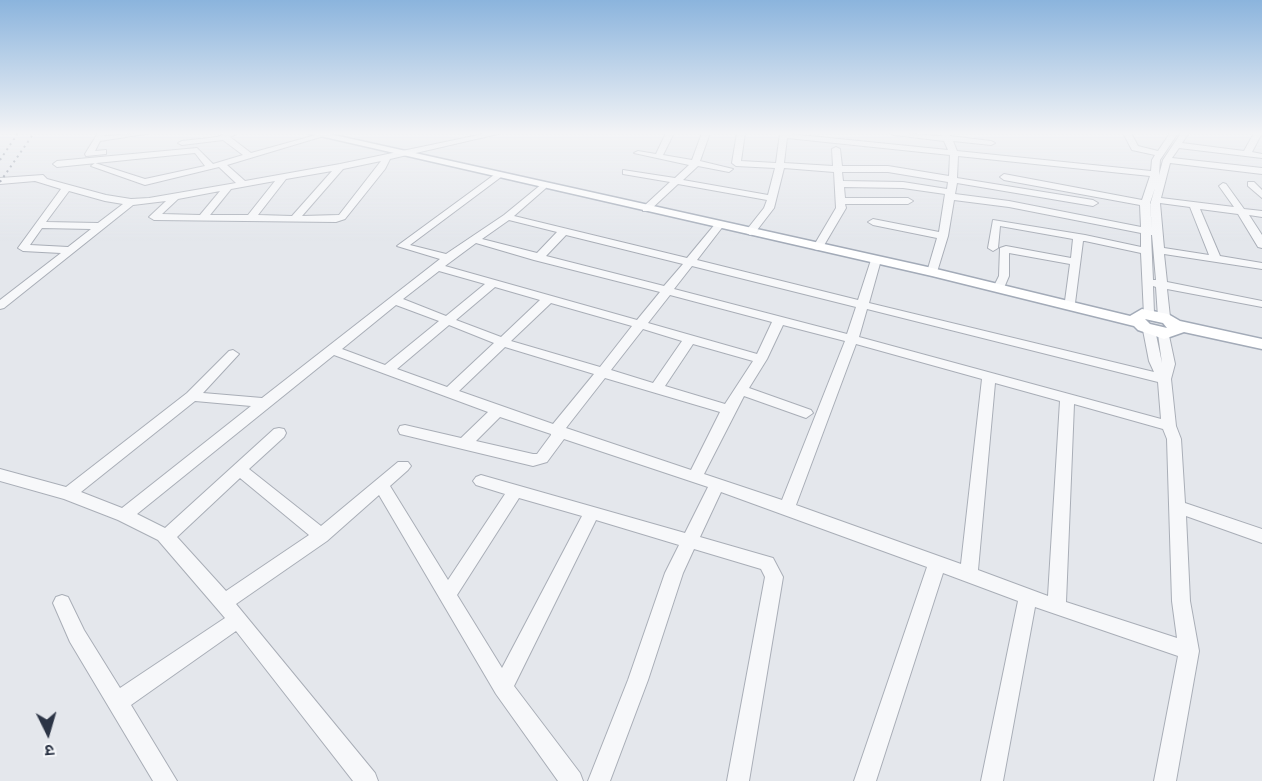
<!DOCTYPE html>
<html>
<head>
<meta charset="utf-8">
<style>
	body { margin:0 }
	#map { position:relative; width:1262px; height:781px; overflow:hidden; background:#e4e7ec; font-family:Inter,"Noto Sans Devanagari",sans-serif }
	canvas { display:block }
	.north { position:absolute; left:18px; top:703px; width:60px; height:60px; -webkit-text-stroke:4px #f4f6f9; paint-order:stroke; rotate:175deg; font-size:16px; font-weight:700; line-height:24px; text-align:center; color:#2b3445 }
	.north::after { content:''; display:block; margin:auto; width:21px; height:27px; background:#2b3445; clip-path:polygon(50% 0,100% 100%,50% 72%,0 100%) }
</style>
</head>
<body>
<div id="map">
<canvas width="1262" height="781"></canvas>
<div class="north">उ</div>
</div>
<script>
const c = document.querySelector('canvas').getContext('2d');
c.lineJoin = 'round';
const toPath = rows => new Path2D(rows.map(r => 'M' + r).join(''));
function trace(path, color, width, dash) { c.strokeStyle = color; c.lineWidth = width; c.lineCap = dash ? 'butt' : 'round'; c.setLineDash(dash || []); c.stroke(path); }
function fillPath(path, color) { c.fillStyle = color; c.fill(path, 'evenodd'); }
const minor = toPath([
	[98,133,106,133,104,136,151,133,100,141,95,151,106,150,106,154,86,156,85,154,98,133],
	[227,133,238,133,230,137,251,153,323,133,327,135,227,165,245,181,340,164,488,133,502,133,390,159,385,169,345,219,336,222,154,220,149,217,166,201,133,205,4,308,0,309,0,300,61,253,23,251,18,248,61,189,35,181,0,184,0,178,43,175,47,179,106,195,131,199,149,198,236,183,219,167,145,185,91,166,95,163,145,179,205,166,195,153,57,167,53,164,57,161,197,148,213,164,243,155,223,140,182,145,178,143,182,141,217,137,227,133],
	[381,161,339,215,302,216,343,169,381,161],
	[332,171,292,216,258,215,286,179,332,171],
	[275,181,248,215,210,215,231,189,275,181],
	[69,191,105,201,123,204,98,223,46,222,69,191],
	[220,191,200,215,162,214,178,199,220,191],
	[42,228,91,229,68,247,30,245,42,228],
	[666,133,674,133,663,155,692,160,702,133,710,133,700,161,733,169,729,172,698,166,683,180,768,195,775,168,736,166,732,163,737,133,745,133,741,161,776,163,780,133,948,150,944,141,894,135,890,133,942,136,941,133,949,133,950,136,991,141,995,143,991,145,953,141,957,151,1151,171,1152,160,1155,155,1132,150,1123,133,1131,133,1138,146,1158,151,1170,133,1178,133,1160,160,1159,175,1163,160,1181,133,1189,133,1182,143,1244,151,1254,133,1262,133,1252,152,1262,154,1262,158,1179,148,1172,158,1262,168,1262,174,1170,163,1161,198,1234,207,1219,186,1223,183,1226,184,1244,209,1262,211,1262,217,1249,215,1262,235,1262,248,1258,247,1238,214,1200,209,1220,256,1262,263,1262,269,1164,254,1167,282,1262,301,1262,307,1167,289,1170,317,1164,321,1158,317,1156,287,1153,286,1154,313,1148,317,1144,315,1141,253,1085,241,1083,241,1075,303,1067,303,1065,301,1070,264,1009,253,1009,276,1003,290,995,290,993,288,999,276,1000,248,1006,246,1071,258,1073,239,1000,226,998,248,993,251,988,248,993,220,1085,235,1141,247,1141,233,1009,207,954,200,948,236,937,272,932,275,928,274,927,272,937,238,873,225,868,222,873,219,939,232,945,194,903,188,844,187,845,198,908,198,913,201,908,204,845,204,846,208,823,247,818,250,814,249,813,247,836,208,834,172,784,168,774,208,754,234,750,235,745,232,764,208,767,200,678,184,649,211,643,211,643,207,670,182,623,174,623,170,675,178,689,165,634,153,638,151,656,154,666,133],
	[787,138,950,155,949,176,888,166,842,166,840,149,836,147,832,149,833,166,784,163,787,138],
	[958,156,1150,176,1142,200,1004,174,1000,177,1004,180,1140,205,1141,227,1009,201,955,194,957,183,1093,206,1098,203,1093,200,957,178,958,156],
	[842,172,888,172,948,182,947,189,903,182,843,181,842,172],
	[1155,188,1150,205,1152,229,1150,203,1155,188],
	[1160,203,1190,207,1209,255,1164,248,1160,203],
	[1151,235,1152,235,1156,280,1153,280,1151,235],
	[498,172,502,175,501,177,410,245,446,254,504,215,543,183,546,184,546,188,514,216,687,258,716,223,719,222,724,225,697,260,858,300,871,260,876,257,881,260,869,303,1154,372,1149,361,1143,330,1149,326,1155,330,1162,363,1158,334,1164,330,1168,331,1175,364,1171,379,1176,426,1181,439,1185,503,1262,529,1262,543,1186,516,1190,601,1199,651,1176,781,1154,781,1178,656,1035,607,1003,781,981,781,1018,601,943,573,876,781,854,781,927,567,721,492,700,537,773,558,783,577,749,781,727,781,765,577,761,569,694,549,683,573,648,680,610,781,588,781,628,680,665,573,679,545,596,520,514,686,580,773,583,781,558,781,496,694,379,495,327,541,236,604,375,773,378,781,353,781,236,631,131,705,177,781,153,781,70,642,53,603,56,597,62,595,68,597,84,630,120,688,225,618,158,540,118,520,64,499,0,481,0,469,66,487,187,393,229,351,233,350,239,354,203,393,262,398,440,259,397,246,498,172],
	[509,220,557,232,537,253,482,239,509,220],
	[566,235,683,264,664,286,546,256,566,235],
	[476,243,534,260,660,292,637,320,445,266,476,243],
	[692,266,856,307,847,334,674,289,692,266],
	[439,271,485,284,446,316,403,299,439,271],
	[495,287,540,300,501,337,456,320,495,287],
	[670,295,772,322,757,354,648,323,670,295],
	[551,303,632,326,600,367,511,341,551,303],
	[396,305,439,321,385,365,342,349,396,305],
	[867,309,1158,382,1161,419,859,337,867,309],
	[449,325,494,343,447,387,397,369,449,325],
	[783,325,845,341,782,500,704,474,744,396,806,418,813,413,811,410,749,388,767,359,783,325],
	[643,329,682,341,653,383,611,370,643,329],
	[693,344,753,361,725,404,665,386,693,344],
	[856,344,982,379,961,564,796,505,856,344],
	[505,347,594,374,553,424,459,391,505,347],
	[334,355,488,412,461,438,405,425,400,426,398,430,400,434,533,466,547,462,564,439,708,487,685,533,481,475,476,477,473,481,476,485,505,494,448,580,390,486,408,470,411,466,408,462,398,462,321,526,249,469,284,437,286,433,284,429,279,428,274,429,165,528,137,514,334,355],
	[605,378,720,412,691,470,566,428,605,378],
	[995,383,1060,401,1048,596,978,570,995,383],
	[195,401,251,406,122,508,81,492,195,401],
	[1074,404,1163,429,1167,439,1172,601,1177,638,1066,602,1074,404],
	[500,417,551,434,551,435,537,454,533,454,476,441,500,417],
	[240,478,309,535,226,591,177,537,240,478],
	[519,498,582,516,502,668,457,595,519,498],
	[1248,182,1254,182,1262,190,1262,198,1248,186,1248,182]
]);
const major = toPath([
	[307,133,325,133,932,268,1130,316,1142,309,1168,314,1180,321,1262,339,1262,349,1184,332,1164,339,1138,330,1134,326,932,276,307,133],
	[1145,319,1163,323,1167,328,1150,324,1145,319]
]);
const rail = toPath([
	[0,160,18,133],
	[0,182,34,133]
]);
trace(minor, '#a9aeb7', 2);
trace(major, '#a3abb8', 3);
fillPath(minor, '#f7f8fa');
fillPath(major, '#fff');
trace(rail, '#7d8696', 2, [2, 4]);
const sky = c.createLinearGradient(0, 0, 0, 242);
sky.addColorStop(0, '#8bb4dd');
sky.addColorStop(0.55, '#f3f4f6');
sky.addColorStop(1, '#f3f4f600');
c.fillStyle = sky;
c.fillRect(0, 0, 1262, 242);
</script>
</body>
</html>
